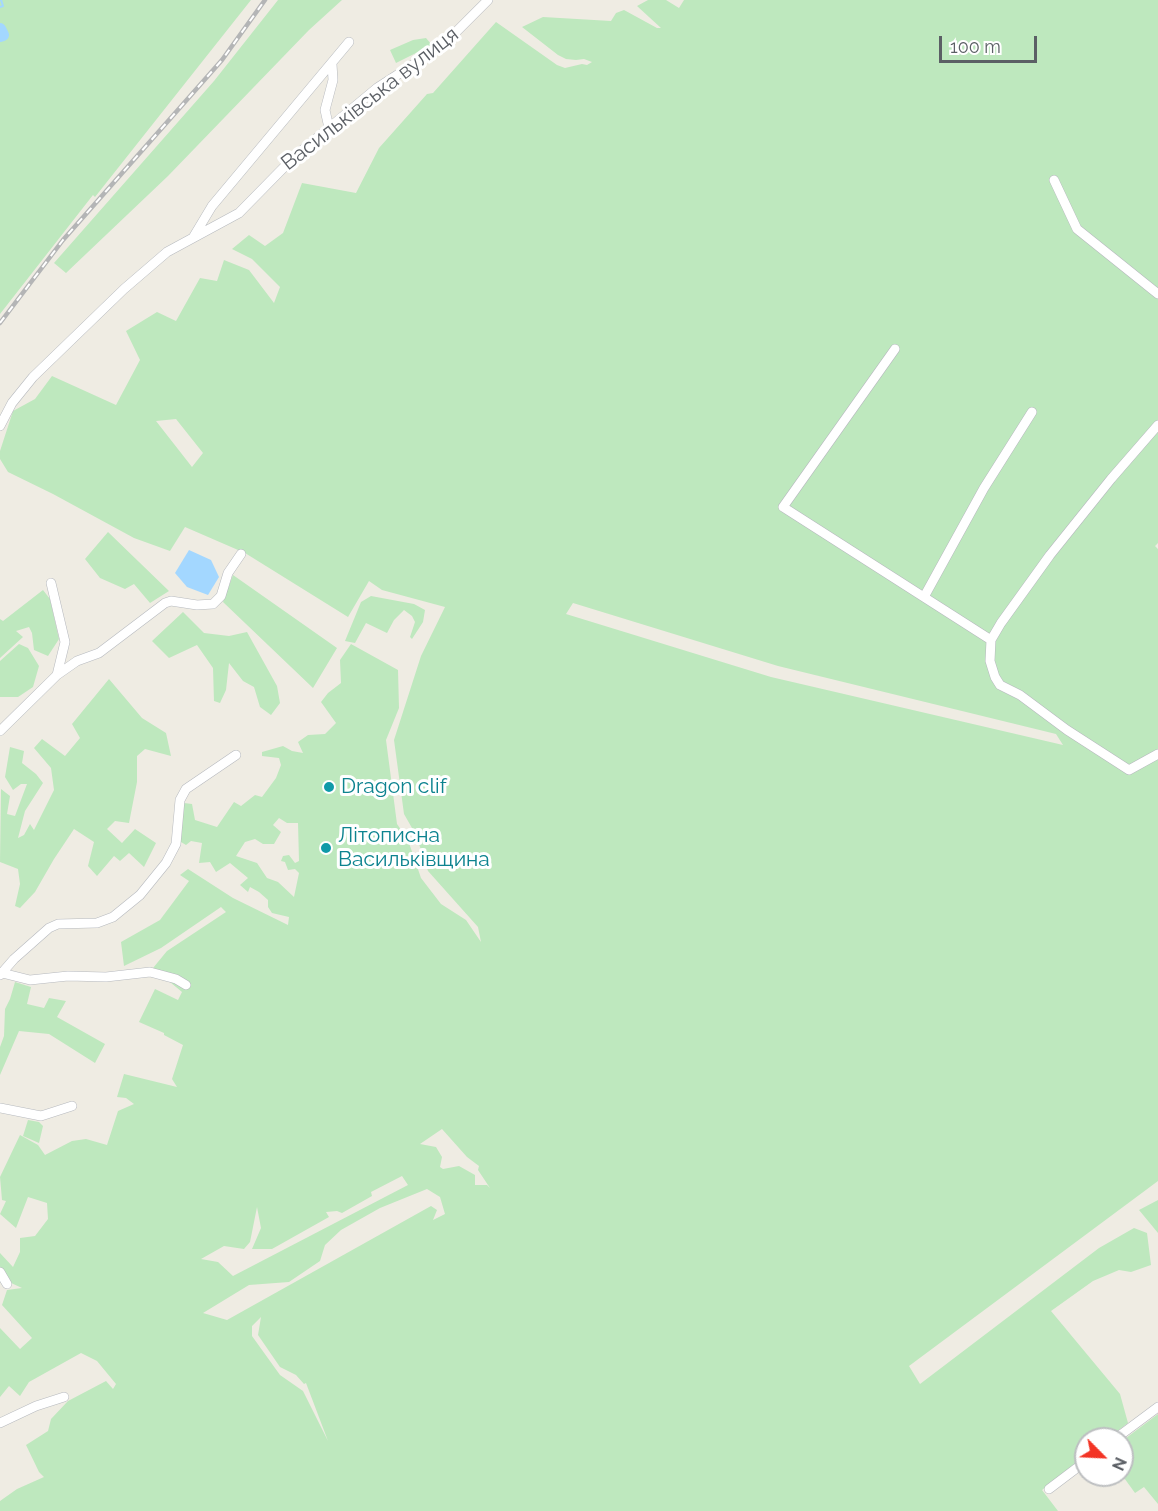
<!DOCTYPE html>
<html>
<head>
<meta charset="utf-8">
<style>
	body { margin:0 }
	#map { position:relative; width:1158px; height:1511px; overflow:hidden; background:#efece3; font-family:Raleway,sans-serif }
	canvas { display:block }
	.north { position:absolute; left:1074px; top:1427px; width:60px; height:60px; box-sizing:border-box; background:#fff; border:2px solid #bdbfc1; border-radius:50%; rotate:114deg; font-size:16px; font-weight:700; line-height:24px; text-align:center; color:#5b5f65 }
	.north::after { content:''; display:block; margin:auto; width:21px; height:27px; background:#f33425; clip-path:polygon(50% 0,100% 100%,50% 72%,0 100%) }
	.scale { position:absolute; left:939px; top:36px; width:98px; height:27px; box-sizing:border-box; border:3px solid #5b5f65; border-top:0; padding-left:8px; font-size:18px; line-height:21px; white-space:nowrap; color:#5b5f65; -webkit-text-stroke:4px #fff; paint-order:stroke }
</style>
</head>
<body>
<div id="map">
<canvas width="1158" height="1511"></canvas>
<div class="north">N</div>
<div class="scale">100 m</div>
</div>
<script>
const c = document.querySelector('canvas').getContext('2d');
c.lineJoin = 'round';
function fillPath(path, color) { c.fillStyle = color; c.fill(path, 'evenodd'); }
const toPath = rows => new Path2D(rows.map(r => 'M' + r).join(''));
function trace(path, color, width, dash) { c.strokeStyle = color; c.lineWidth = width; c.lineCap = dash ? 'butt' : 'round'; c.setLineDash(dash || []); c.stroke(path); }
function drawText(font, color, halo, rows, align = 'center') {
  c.font = font + ' Raleway,sans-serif'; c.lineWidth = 6; c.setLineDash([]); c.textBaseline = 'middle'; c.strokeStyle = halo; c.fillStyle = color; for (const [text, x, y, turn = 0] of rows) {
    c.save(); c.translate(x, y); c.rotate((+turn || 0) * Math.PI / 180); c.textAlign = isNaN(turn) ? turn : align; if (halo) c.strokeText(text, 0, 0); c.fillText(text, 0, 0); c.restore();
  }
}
const green = toPath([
	[0,0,251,0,95,197,93,195,0,314],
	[278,0,342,0,309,30,168,176,66,273,54,263,214,81],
	[648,0,666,0,679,8,684,0,1158,0,1158,543,1155,546,1158,549,1158,1181,909,1366,920,1384,1099,1248,1134,1228,1147,1233,1151,1265,1131,1272,1119,1270,1093,1281,1051,1311,1120,1394,1128,1423,1107,1439,1086,1439,1086,1455,1042,1490,1058,1511,0,1511,0,1501,17,1489,44,1477,39,1472,26,1445,48,1431,51,1419,68,1401,106,1381,113,1389,116,1384,97,1361,81,1353,29,1382,20,1396,9,1386,0,1397,0,1328,20,1349,32,1338,2,1305,7,1290,22,1288,9,1282,0,1267,0,1253,13,1267,20,1252,20,1238,35,1236,48,1219,47,1203,28,1197,16,1228,0,1214,6,1201,2,1200,0,1177,20,1135,38,1145,45,1155,72,1141,86,1139,107,1145,118,1111,134,1104,126,1098,117,1097,124,1074,177,1087,172,1079,183,1045,164,1035,164,1033,139,1022,155,989,178,1000,182,992,153,968,167,951,226,912,221,907,161,948,124,966,121,942,160,920,189,881,180,875,188,869,233,898,288,925,289,917,272,913,268,907,268,900,259,892,250,887,248,892,240,885,248,878,230,863,216,872,210,862,199,863,202,843,191,841,186,845,181,842,180,830,184,803,192,804,195,820,217,827,234,802,241,806,255,795,262,797,276,778,281,765,279,758,262,756,262,752,283,746,292,751,303,753,298,742,308,735,325,734,336,723,321,702,328,693,341,683,340,660,351,644,398,670,399,708,386,740,397,824,408,840,421,878,441,904,466,920,481,942,478,927,428,871,416,835,404,814,394,740,421,656,445,607,382,590,369,581,348,617,245,553,185,527,170,551,134,538,53,494,8,472,0,459,0,451,13,411,35,399,52,376,116,405,140,360,126,331,157,312,176,321,200,278,217,281,224,260,249,270,274,303,280,287,252,259,232,249,249,235,265,246,283,233,302,183,356,193,379,148,427,94,433,93,496,22,557,65,565,68,582,64,587,65,592,62,584,59,576,60,566,59,558,55,522,27,543,17,611,21,616,13,624,10,657,28,661,28,637,6],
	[176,419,203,453,192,467,156,421],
	[573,603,778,666,1056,734,1063,745,771,677,566,614],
	[279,818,287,823,298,823,299,861,295,863,289,855,283,856,281,861,285,862,288,870,295,869,299,873,294,897,278,882,267,878,257,863,236,856,245,842,255,839,263,844,274,844,281,832,273,825],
	[442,1129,467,1157,479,1166,478,1170,490,1188,487,1185,475,1185,475,1175,459,1166,443,1169,440,1167,442,1157,436,1147,420,1144],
	[402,1176,408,1185,233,1276,218,1262,201,1259,224,1246,244,1249,250,1242,257,1207,261,1228,252,1249,272,1249,329,1217,326,1212,337,1211,342,1213,372,1196,371,1192],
	[427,1189,440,1197,445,1214,433,1220,437,1210,431,1206,227,1320,203,1313,249,1285,289,1282,320,1261,325,1245,341,1230,380,1208],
	[261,1317,258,1335,280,1367,296,1375,304,1384,306,1383,328,1441,303,1391,280,1375,252,1336,252,1326],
	[426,38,432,45,396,63,390,50,413,40],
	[108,532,169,591,150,603,134,584,125,589,100,578,85,559],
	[233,575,337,648,313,688,223,602],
	[43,590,50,599,59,639,48,656,34,650,32,633,29,627,16,631,23,637,0,658,0,619,3,621],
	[371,596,414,604,425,610,423,622,412,639,410,637,415,622,412,616,404,610,394,620,387,633,366,623,355,643,345,641,361,602],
	[183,612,204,633,229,636,247,632,277,686,280,703,271,715,260,707,254,687,243,681,229,663,226,690,220,703,214,701,213,668,197,645,169,658,152,641],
	[19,644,28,648,39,666,33,687,18,697,0,697,0,661],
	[109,679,142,718,166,733,171,756,145,749,137,756,137,782,129,823,115,821,107,829,122,843,135,829,156,843,144,867,129,853,120,861,114,856,97,876,88,866,94,842,74,829,54,859,35,892,20,908,15,906,20,884,18,869,0,862,1,789,10,796,7,814,15,816,27,784,21,784,13,790,5,777,10,747,24,751,22,763,36,774,43,783,25,811,18,838,24,835,30,824,34,830,54,790,51,768,34,748,42,739,65,756,80,738,72,724],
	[15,982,31,987,27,1004,44,1008,49,998,66,1001,57,1017,105,1044,95,1063,49,1034,19,1031,0,1075,0,1047,4,1036,5,1009,10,999],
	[28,1120,39,1122,43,1126,39,1143,23,1136],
	[1158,1200,1158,1233,1139,1210],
	[1158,1414,1158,1504,1144,1487,1135,1493,1122,1475,1122,1441]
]);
const water = toPath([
	[189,550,211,560,219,577,208,595,187,587,175,573]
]);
const stream = toPath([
	[0,7,3,6,1,0]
]);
const river = toPath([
	[0,29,3,35,0,36]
]);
const minor = toPath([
	[329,128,325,110,333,80,332,64],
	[1054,180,1077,229,1158,294],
	[194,236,212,206,349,42],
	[895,349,783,507,991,640,990,661,995,677,1000,685,1020,695,1067,730,1129,770,1158,754],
	[0,426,12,403,33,377,124,289,167,252,239,213,294,157,377,88,442,46,488,0],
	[51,583,65,642,57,675],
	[924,597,984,488,1032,412],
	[991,640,1001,623,1050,555,1111,479,1158,425],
	[0,731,57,675,77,661,99,653,165,603,171,601,197,605,213,604,221,596,228,573,241,554],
	[2,973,30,980,68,976,106,977,150,972,176,979,186,985],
	[0,975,14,959,49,928,58,924,97,923,113,917,140,895,166,863,176,844,180,800,186,789,236,755],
	[0,1108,41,1116,72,1106],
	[0,1272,7,1284],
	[0,1423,36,1406,64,1397],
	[1115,1439,1158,1407],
	[1049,1489,1086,1461]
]);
const rail = toPath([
	[0,323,63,240,222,60,265,0]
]);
const markers = [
	[329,787,6,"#0f9aa8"],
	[326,848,6,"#0f9aa8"]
];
const streetNames = [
	["Васильківська вулиця",370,99,-38]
];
const cultureNames = [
	["Dragon clif",341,787],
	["Літописна",338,836],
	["Васильківщина",338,860]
];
fillPath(green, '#bee8be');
fillPath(water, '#a3d7ff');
trace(stream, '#a3d7ff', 2);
trace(river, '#a3d7ff', 12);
trace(minor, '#b6b9be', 10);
trace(minor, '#fff', 9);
trace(rail, '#b4b5b6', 4.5);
trace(rail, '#fff', 2, [7]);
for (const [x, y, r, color] of markers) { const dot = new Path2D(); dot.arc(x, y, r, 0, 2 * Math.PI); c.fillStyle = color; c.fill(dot); trace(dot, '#fff', 2); }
drawText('21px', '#5b5f65', '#fff', streetNames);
drawText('21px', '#0d838f', '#fff', cultureNames, 'left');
</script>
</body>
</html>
